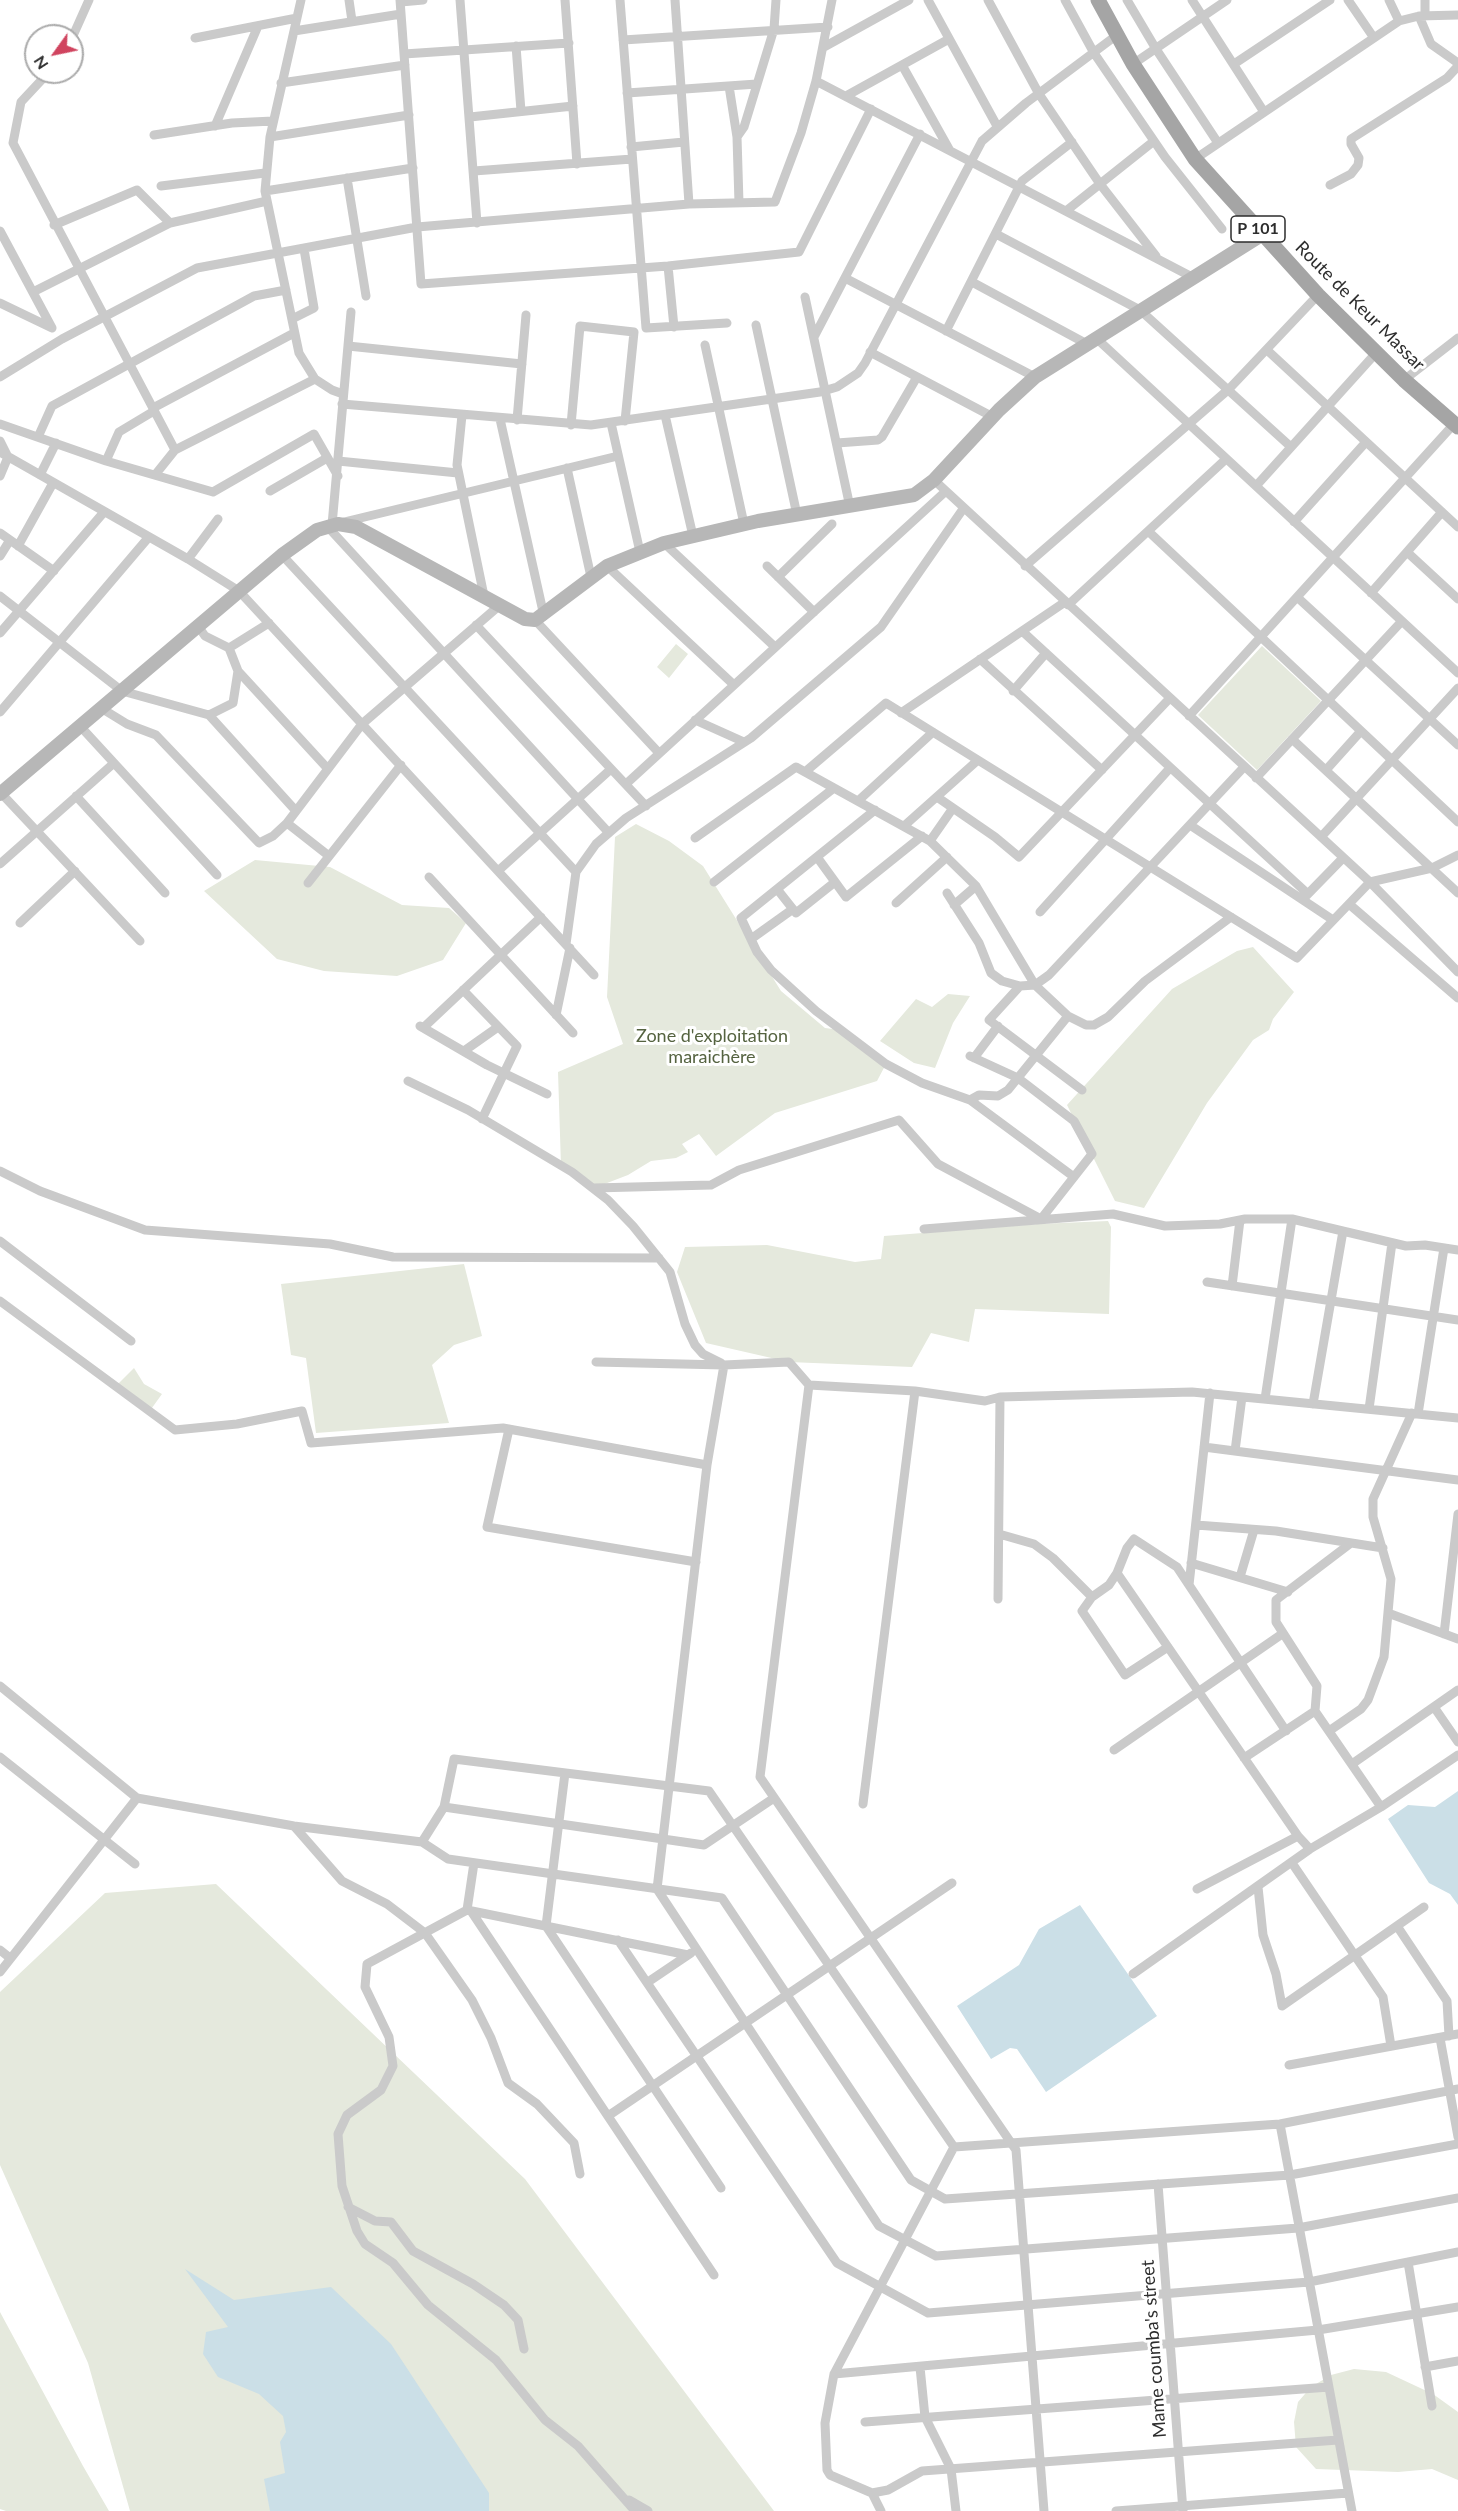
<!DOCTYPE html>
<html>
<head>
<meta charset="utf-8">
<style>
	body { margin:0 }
	#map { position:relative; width:1458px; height:2511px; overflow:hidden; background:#fff; font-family:Lato,sans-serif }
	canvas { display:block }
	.north { position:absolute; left:24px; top:24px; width:60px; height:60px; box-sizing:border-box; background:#fff; border:2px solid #ababab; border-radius:50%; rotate:237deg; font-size:16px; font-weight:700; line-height:24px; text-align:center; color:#2d2d2d }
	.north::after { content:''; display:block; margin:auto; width:21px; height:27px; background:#d0445f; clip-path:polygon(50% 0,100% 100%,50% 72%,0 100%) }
</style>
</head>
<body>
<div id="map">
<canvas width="1458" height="2511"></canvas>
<div class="north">N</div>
</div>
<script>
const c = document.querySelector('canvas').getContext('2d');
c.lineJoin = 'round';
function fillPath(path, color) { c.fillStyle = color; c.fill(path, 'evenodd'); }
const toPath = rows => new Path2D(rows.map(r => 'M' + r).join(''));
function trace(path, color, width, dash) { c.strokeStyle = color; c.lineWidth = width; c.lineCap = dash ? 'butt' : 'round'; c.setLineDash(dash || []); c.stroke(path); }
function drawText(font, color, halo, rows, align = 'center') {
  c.font = font + ' Lato,sans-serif'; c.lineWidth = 6; c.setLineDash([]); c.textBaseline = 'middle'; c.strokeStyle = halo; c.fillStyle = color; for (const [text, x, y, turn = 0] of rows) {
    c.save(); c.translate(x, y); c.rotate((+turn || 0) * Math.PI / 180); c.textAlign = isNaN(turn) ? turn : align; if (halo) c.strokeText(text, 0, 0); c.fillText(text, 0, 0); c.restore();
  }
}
const green = toPath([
	[676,644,688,654,669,678,657,667],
	[1262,646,1321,701,1257,770,1198,715],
	[636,824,669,841,703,866,781,991,825,1028,840,1030,886,1064,877,1081,775,1113,716,1156,699,1134,682,1144,688,1152,676,1158,651,1161,628,1175,594,1188,561,1166,558,1072,623,1044,607,997,615,837],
	[255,860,330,867,402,905,449,908,466,923,443,960,397,976,324,971,277,959,204,891],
	[1253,947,1294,992,1273,1019,1269,1030,1253,1040,1207,1103,1144,1208,1115,1201,1067,1105,1172,989,1237,951],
	[948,994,970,996,953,1023,935,1068,914,1063,880,1041,916,999,932,1007],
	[1108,1221,1111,1227,1109,1314,975,1309,969,1342,931,1333,912,1367,789,1362,706,1343,677,1272,685,1247,767,1245,855,1262,881,1259,884,1236,1038,1224],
	[464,1264,482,1336,454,1345,432,1365,449,1423,316,1433,306,1358,291,1355,281,1284],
	[134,1368,144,1384,162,1394,149,1412,115,1387],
	[216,1884,525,2179,774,2511,130,2511,88,2363,0,2165,0,1992,105,1893],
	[0,2312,83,2466,109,2511,6,2511,0,2509],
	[1354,2369,1386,2372,1433,2394,1458,2412,1458,2480,1432,2469,1398,2472,1316,2469,1296,2447,1294,2422,1298,2402,1311,2387,1331,2375]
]);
const water = toPath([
	[1458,1791,1458,1905,1450,1894,1429,1883,1388,1819,1408,1805,1435,1807],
	[1080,1905,1157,2016,1046,2092,1017,2049,1010,2048,991,2059,957,2006,1019,1965,1039,1929],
	[185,2269,234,2300,331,2287,391,2344,489,2493,489,2511,270,2511,264,2479,285,2473,280,2442,286,2432,283,2416,259,2394,218,2377,203,2354,206,2332,228,2327]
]);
const street = toPath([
	[301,0,270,137,265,191,299,353,315,379,332,390,343,394],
	[349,0,352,21],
	[400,0,421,284,668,266,799,252,871,109],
	[460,0,477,223],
	[565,0,577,164],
	[620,0,646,328,727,323],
	[675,0,689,204],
	[928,0,997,126],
	[988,0,1039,94,1100,184,1156,256],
	[1065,0,1094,53,1165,157,1222,229],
	[1127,0,1156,49,1218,143],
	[1192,0,1264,112],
	[1348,0,1374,38],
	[1389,0,1399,21],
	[401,2,423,0],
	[1419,16,1431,44,1458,63],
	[1425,16,1425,0],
	[294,31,401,14],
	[72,38,89,0],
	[195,38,297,18],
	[623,40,828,27],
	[516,46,521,111],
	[824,47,909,0],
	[404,54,569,43],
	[1133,64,1227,0],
	[1234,64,1330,0],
	[902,65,949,149],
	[49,72,21,102,13,143,175,450],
	[816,81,1194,278],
	[281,83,405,65],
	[729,86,737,137,739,203],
	[627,93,757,84],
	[846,96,949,39],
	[470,117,573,106],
	[215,126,258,26],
	[154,135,232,123,273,121],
	[270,137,409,115],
	[737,137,744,127,774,29,776,0],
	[631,147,684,142],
	[1195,159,1399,21,1419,16,1458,15],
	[474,171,632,159],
	[347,178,366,296],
	[1330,185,1351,174,1358,165,1359,158,1351,144,1351,139,1447,78,1458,66],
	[161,186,265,173],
	[265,191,413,168],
	[1066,211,1154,141],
	[54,225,137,190,170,223],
	[0,231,52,328],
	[996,234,1140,310,1291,447],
	[668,266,674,327],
	[845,278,1035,377],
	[972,282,1087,344],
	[33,292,170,223,267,201],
	[805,297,850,507],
	[0,303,52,328],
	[292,319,314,308,304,249],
	[756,325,797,515],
	[946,331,1022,181,1072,142],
	[814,337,920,134],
	[1096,338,1458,673],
	[705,345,744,524],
	[348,346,522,364],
	[1267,350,1458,527],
	[870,352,993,417],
	[0,377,62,339,197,268,417,227,689,204,775,202,801,133,816,81,832,0],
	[1404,380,1458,338],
	[342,404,591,425,820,392,837,387,858,373,865,363,982,141,1026,103,1117,35],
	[153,408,294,333],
	[462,415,457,465,484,596],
	[665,415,693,536],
	[500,419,544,616],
	[517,420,526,315],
	[611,423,640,552],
	[0,424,106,461,213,492,314,434,338,476],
	[571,425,580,326,634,332,625,421],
	[38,437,52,406,254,296,286,290],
	[0,441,8,457,0,476],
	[837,443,878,440,882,437,917,377],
	[0,452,188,559,239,591,594,975],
	[106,461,119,432,154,411],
	[338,461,458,473],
	[567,468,591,577],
	[40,475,56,443],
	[155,475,175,450,315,379],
	[934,480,1370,882,1458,972],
	[1256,486,1376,353],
	[270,491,327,458],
	[344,522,618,456],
	[1294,522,1366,442],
	[332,525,351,312],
	[327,526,609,833],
	[1148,531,1458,822],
	[0,533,54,571],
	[664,543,775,647],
	[18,546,53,483],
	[1407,552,1458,599],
	[282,555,576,872],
	[0,556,10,540],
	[188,559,218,519],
	[607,566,734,685],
	[767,566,814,612],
	[1025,566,1229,389,1318,295],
	[778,577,832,524],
	[1371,593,1442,512],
	[0,596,122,691,209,715,296,811],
	[1297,597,1458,745],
	[1068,605,1226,459],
	[535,620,659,753],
	[476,625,646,806],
	[198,626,205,636,229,648,269,623],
	[1022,631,1308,894],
	[0,633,104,512],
	[229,648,238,671,328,769],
	[980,659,1102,770],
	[1013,691,1046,653],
	[101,708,127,724,156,735,259,843,273,836,287,823,362,724,500,605],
	[0,712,148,538],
	[901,713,1065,602],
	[209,715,233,703,238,671],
	[1189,716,1454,424],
	[695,720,744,742],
	[80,726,217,875],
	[1292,739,1458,893],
	[1326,770,1361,731],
	[805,772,886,703,1297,958,1370,882,1432,868,1458,855],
	[1256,778,1402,621],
	[626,784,946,491],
	[0,792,140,941],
	[76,796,165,893],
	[937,797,995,837,1019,857,1170,698],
	[858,801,933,732],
	[875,810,741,918,757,952,771,970,816,1011,886,1064,922,1083,970,1100,1074,1177],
	[287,823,329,856],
	[1190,825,1333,920],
	[904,826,978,760],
	[1321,837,1458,688],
	[695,838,796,767,930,841,976,886,1035,985,1068,1016,1086,1025,1094,1025,1108,1017,1145,981,1231,917],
	[930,841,953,808],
	[817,857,846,897,922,836],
	[0,864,114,763],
	[498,871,611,769],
	[429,877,573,1033],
	[714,882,834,788],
	[308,883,401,765],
	[777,889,796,913,835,882],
	[947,893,979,943,991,973,1002,981,1020,986,1035,985,1049,975,1244,767],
	[1304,898,1343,858],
	[896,903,947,857],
	[1349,904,1458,998],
	[954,905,976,886],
	[1040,912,1170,768],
	[20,923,75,871],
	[751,939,793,909],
	[566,944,576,872,596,844,626,818,751,738,881,627,963,509],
	[1020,986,989,1020,1082,1090],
	[463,990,517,1046,482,1119],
	[556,1015,570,948],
	[420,1026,487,1065,547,1094],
	[423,1028,541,917],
	[464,1051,498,1027],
	[970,1056,1018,1078,1074,1121,1092,1154,1041,1219],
	[974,1058,998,1026],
	[408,1081,468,1110,572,1172,608,1200,633,1226,670,1272,685,1324,695,1345,703,1354,721,1363],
	[970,1100,979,1095,998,1096,1008,1090,1068,1016],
	[0,1171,40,1191,145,1230,330,1244,393,1257,659,1258],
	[594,1188,711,1185,739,1170,899,1120,938,1164,1041,1219],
	[924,1229,1113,1214,1165,1226,1220,1224,1245,1219,1292,1219,1406,1246,1425,1245,1458,1250],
	[0,1241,131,1341],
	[1207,1282,1458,1320],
	[1232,1286,1240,1220],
	[0,1301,175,1430,237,1424,302,1411,311,1443,503,1428,707,1465],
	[596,1362,724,1365,789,1362,809,1385,915,1391,985,1401,1000,1397,1192,1392,1458,1418],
	[724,1365,707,1465,657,1889,879,2226,936,2256,1298,2228,1458,2198],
	[809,1385,760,1777,1016,2150,1044,2511],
	[1265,1399,1292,1219],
	[1313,1404,1343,1231],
	[1369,1409,1392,1243],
	[1418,1414,1444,1248],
	[509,1429,487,1527,696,1562],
	[1204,1447,1458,1480],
	[1235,1451,1242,1397],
	[1196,1525,1276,1531,1383,1548],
	[999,1534,1034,1544,1053,1558,1092,1597],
	[1351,1543,1276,1600,1276,1622,1317,1686,1315,1711,1381,1807],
	[1191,1563,1288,1592],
	[1117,1573,1298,1836,1310,1849],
	[1240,1577,1254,1530],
	[1189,1585,1210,1393],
	[998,1599,1000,1397],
	[1388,1613,1458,1639],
	[1444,1634,1458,1514],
	[1168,1647,1125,1675,1082,1611,1092,1597,1109,1585,1117,1573,1127,1548,1134,1539,1177,1567,1286,1731],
	[0,1686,137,1798],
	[1434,1707,1458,1742],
	[1329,1731,1361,1709,1368,1700,1384,1657,1391,1579,1373,1517,1373,1499,1412,1413],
	[1114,1750,1282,1634],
	[0,1757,135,1864],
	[1244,1758,1315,1711],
	[1352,1764,1458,1690],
	[565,1773,546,1926,721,2188],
	[863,1804,915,1391],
	[444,1807,704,1845,774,1798],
	[294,1826,342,1881,387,1904,425,1933,472,2000,491,2038,508,2083,537,2104,574,2143,580,2174],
	[422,1842,444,1807,454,1759,709,1791,954,2147],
	[1292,1863,1383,1997,1391,2046],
	[1258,1887,1263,1935,1276,1974,1282,2006,1424,1907],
	[1197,1889,1298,1836],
	[467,1910,474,1863],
	[471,1911,714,2275],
	[1397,1926,1447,2001,1449,2036],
	[618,1940,837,2263,928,2313,1309,2282,1458,2252],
	[0,1950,10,1958],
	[0,1972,137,1798,294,1826,422,1842,448,1859,722,1898,911,2180,945,2199,1290,2175,1458,2144],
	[1133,1974,1310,1849,1381,1807,1458,1755],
	[648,1982,691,1953],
	[1440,2038,1458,2137],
	[1289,2065,1458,2034],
	[608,2116,952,1883],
	[1280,2124,1352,2511],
	[954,2147,1280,2124,1458,2089],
	[1158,2184,1183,2511],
	[348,2207,375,2221,391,2222,413,2251,473,2284,504,2305,518,2320,524,2349],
	[1408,2262,1432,2406],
	[920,2367,925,2417,951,2469,956,2511],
	[1425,2367,1458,2361],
	[834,2374,1318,2330,1458,2307],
	[865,2422,1329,2387],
	[872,2493,888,2490,922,2471,1338,2440],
	[629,2500,648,2511],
	[635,2511,578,2446,545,2420,496,2360,428,2305,393,2263,365,2244,357,2231,342,2186,338,2134,347,2115,381,2090,393,2066,389,2037,365,1987,367,1964,467,1910,688,1955],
	[881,2511,872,2493,830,2475,827,2470,825,2423,834,2374,954,2147],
	[1116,2511,1348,2493]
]);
const secondary = toPath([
	[0,794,282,555,317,530,338,524,356,527,525,619,535,620,607,566,664,543,758,521,914,495,934,480,999,410,1035,377,1263,234]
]);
const primary = toPath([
	[1098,0,1133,64,1195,159,1318,295,1404,380,1458,427]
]);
const shields = [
	[1258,229,54]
];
const shieldNames = [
	["P 101",1258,229]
];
const streetNames = [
	["Route de Keur Massar",1360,306,45],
	["Mame coumba's street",1154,2349,-94]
];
const parkNames = [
	["Zone d'exploitation",712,1036],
	["maraichère",712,1057]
];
fillPath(green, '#e5e9dd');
fillPath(water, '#cbdfe7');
trace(street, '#cacaca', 9);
trace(secondary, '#b7b7b7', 14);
trace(primary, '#a5a5a5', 15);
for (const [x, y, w] of shields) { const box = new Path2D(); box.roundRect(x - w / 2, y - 13, w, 26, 4.5); c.fillStyle = '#fff'; c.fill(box); trace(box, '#2d2d2d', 1.5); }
drawText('bold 16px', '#2d2d2d', null, shieldNames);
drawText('18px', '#2d2d2d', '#fff', streetNames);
drawText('18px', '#556340', '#fff', parkNames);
</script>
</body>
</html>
